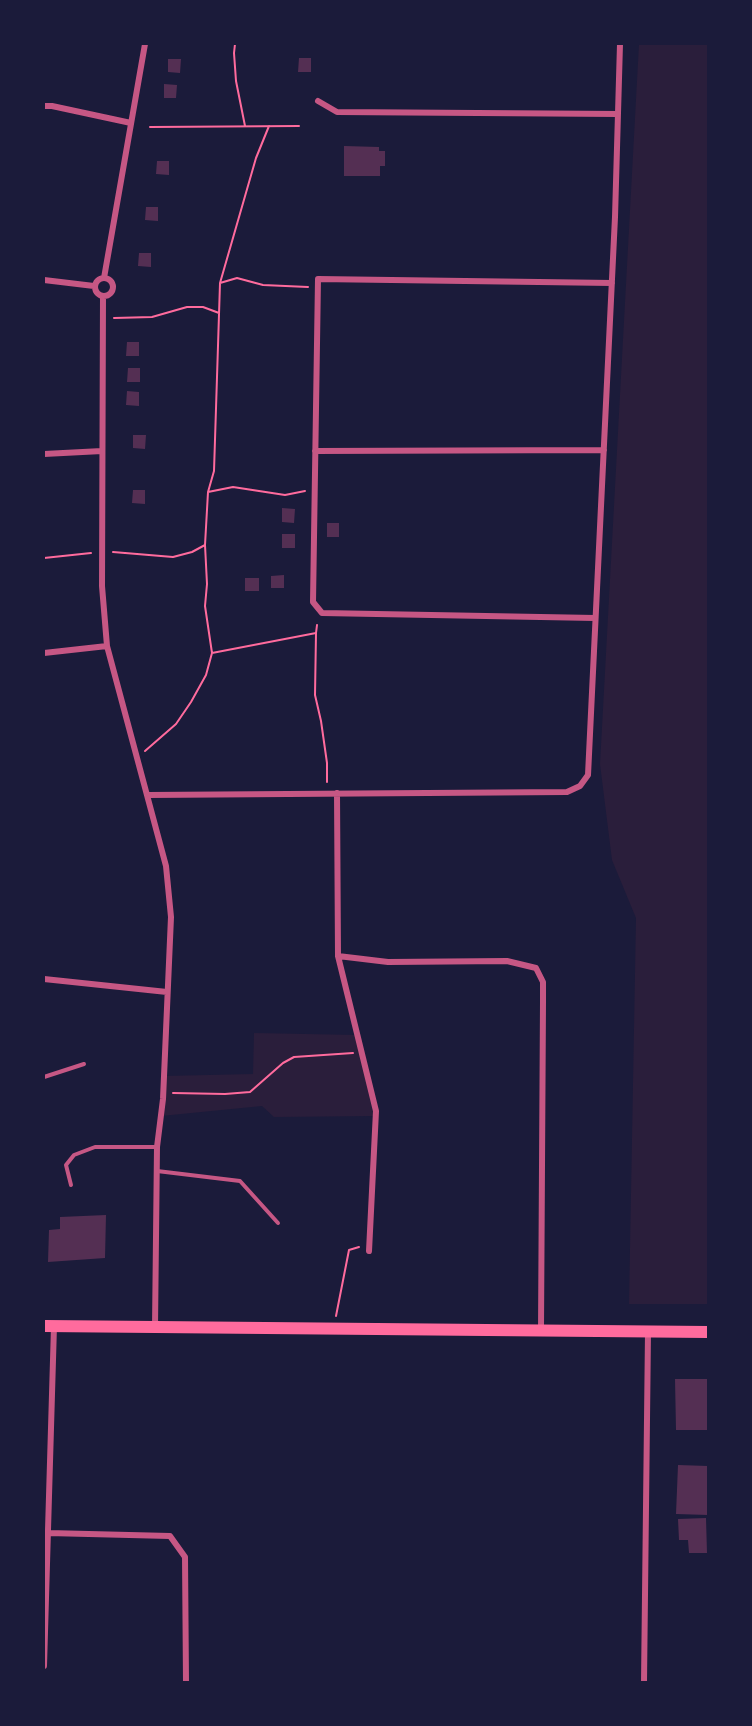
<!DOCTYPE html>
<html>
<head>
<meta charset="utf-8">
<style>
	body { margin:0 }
	#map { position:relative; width:752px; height:1726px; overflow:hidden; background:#1b1b3a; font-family:Poppins,sans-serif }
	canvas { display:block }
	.frame { position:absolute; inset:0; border:45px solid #1b1b3a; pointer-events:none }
</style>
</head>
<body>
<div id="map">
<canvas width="752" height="1726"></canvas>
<div class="frame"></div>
</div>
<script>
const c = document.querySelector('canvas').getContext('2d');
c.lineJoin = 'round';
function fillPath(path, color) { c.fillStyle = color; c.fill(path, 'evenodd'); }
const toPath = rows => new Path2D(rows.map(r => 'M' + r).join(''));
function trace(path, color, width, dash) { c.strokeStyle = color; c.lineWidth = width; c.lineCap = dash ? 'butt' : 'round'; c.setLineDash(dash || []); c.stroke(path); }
const green = toPath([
	[639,44,708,44,708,1304,629,1304,636,918,612,860,600,764],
	[254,1033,357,1035,376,1116,274,1117,262,1106,161,1116,164,1076,253,1074]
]);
const building = toPath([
	[299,58,311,58,311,72,298,72],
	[168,59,181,59,180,73,168,72],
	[164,84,177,85,176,98,164,98],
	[344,146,379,147,379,151,385,151,385,166,380,166,380,176,344,176],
	[157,161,169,161,169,175,156,174],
	[146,207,158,207,158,221,145,220],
	[139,253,151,253,151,267,138,266],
	[127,342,139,342,139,356,126,356],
	[128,368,140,368,140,382,127,382],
	[127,391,139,392,139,406,126,405],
	[133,435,146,435,145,449,133,448],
	[133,490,145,490,145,504,132,503],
	[282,508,295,509,294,523,282,522],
	[327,523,339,523,339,537,327,537],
	[282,534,295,534,295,548,282,548],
	[284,575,284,588,271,588,271,576],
	[245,578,259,578,259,591,245,591],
	[106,1215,105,1258,48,1262,49,1230,60,1229,60,1217],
	[675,1379,708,1379,708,1430,676,1430],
	[678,1465,708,1466,708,1515,676,1514],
	[706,1518,707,1553,689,1553,688,1540,679,1540,678,1519]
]);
const path = toPath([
	[235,44,234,53,236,81,245,126],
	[150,127,299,126],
	[220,283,256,158,269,126],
	[114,318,152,317,187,307,203,307,219,313],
	[208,492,214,471,220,283,237,278,263,285,308,287],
	[205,545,208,492,233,487,285,495,305,491],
	[113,552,173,557,192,552,205,545,207,584,205,606,212,653,206,675,191,702,176,724,145,751],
	[44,558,91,553],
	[316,633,315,695,321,721,327,763,327,782],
	[212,653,316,633,317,625],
	[173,1093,225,1094,250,1092,283,1063,294,1057,353,1053],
	[336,1316,349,1250,359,1247]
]);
const service = toPath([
	[44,1077,84,1064],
	[157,1171,240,1181,278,1223],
	[71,1185,66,1165,74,1155,95,1147,157,1147]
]);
const minor = toPath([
	[318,101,337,112,618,114],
	[44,106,52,106,131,123],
	'95 287a9 9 0 1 1 18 0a9 9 0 1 1-18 0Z',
	[104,278,145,44],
	[44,280,94,286],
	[103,296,102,586,107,646,166,866,171,917,163,1099,157,1147,155,1327],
	[315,451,604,450],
	[44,454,102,451],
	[595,618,322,613,313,602,318,279,612,283],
	[44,653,107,646],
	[337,793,338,956,376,1111,369,1251],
	[148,795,567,792,580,786,588,775,615,217,620,44],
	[338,956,388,962,507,961,536,968,543,982,543,1002,541,1330],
	[44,979,167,992],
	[48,1533,170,1536,185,1557,186,1682],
	[44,1666,54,1326],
	[644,1682,648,1332]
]);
const secondary = toPath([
	[44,1326,708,1332]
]);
fillPath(green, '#2a1e3b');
fillPath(building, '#542f53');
trace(path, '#ff6b9d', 2);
trace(service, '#c65784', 4);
trace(minor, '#c65784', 6);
trace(secondary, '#ff6b9d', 12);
</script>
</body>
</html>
